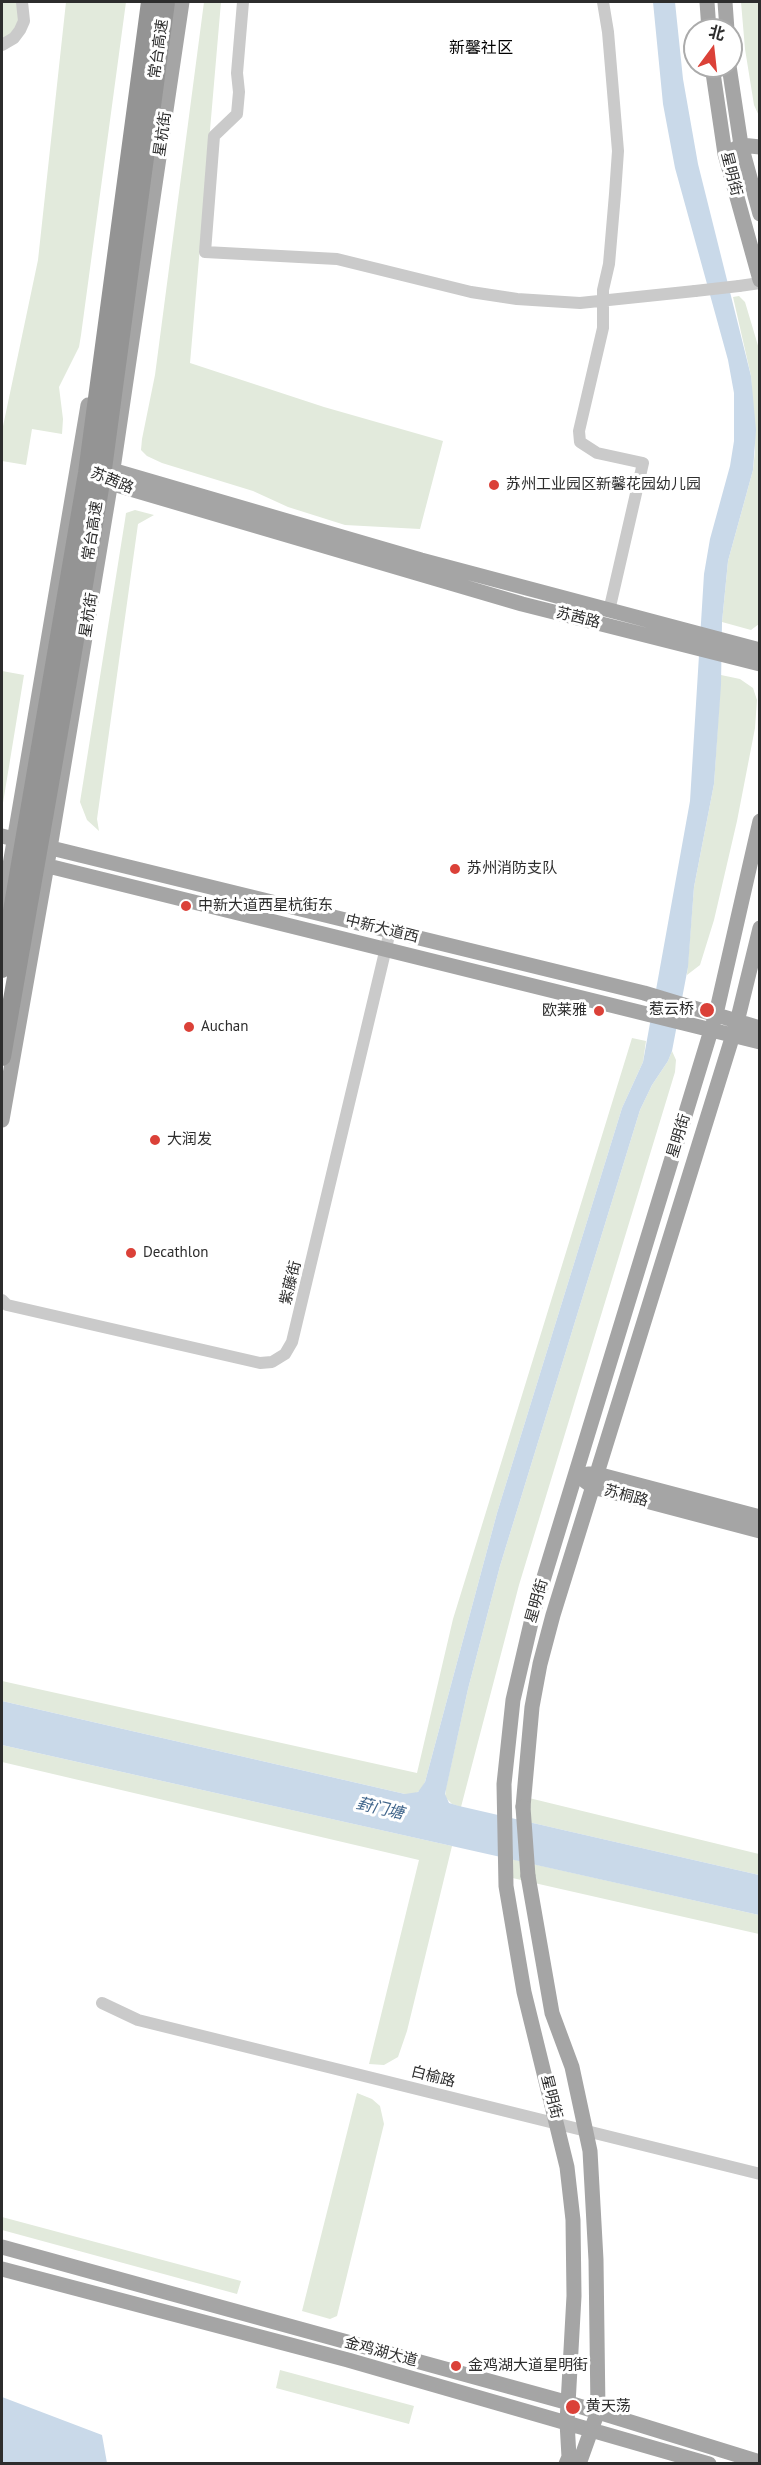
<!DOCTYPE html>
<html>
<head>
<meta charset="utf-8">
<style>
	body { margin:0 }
	#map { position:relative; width:761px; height:2465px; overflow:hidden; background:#fff; font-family:"PT Sans","Noto Sans SC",sans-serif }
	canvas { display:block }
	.frame { position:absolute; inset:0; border:3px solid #2d2d2d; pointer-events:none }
	.north { position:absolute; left:683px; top:18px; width:60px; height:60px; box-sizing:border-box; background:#fff; border:2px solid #ababab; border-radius:50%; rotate:15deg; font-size:16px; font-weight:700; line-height:24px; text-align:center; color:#2d2d2d }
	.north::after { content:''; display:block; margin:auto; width:21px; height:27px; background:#db4138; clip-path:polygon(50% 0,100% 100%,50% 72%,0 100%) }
</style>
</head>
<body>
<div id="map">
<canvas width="761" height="2465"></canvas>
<div class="frame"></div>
<div class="north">北</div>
</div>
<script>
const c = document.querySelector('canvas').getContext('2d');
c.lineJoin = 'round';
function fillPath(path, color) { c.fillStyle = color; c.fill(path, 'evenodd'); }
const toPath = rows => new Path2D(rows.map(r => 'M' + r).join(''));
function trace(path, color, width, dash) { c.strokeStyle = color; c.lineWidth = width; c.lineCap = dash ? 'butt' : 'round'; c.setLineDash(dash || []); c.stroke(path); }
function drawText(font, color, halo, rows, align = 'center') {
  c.font = font + ' "PT Sans","Noto Sans SC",sans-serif'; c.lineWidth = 6; c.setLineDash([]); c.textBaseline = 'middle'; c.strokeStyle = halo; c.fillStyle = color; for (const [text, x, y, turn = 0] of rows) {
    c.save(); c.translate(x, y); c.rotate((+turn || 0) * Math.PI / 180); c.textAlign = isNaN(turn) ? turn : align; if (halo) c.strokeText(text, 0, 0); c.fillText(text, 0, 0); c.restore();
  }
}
const green = toPath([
	[2,2,16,2,19,8,18,23,10,35,2,40],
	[66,2,126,2,81,335,79,347,59,387,63,419,62,434,32,429,26,465,2,461,2,431,38,260],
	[204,2,221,2,190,363,324,407,443,441,420,529,345,525,288,507,253,491,162,463,147,456,141,450,142,439,155,375],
	[741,2,759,2,759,116,754,105,745,49],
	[739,296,745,302,759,349,759,624,751,630,722,622,728,561,753,470,755,451,751,376,733,297],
	[135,510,154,515,138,524,97,819,99,831,87,820,80,802,125,520,126,513],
	[2,671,24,675,2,809],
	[721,675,740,679,753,688,757,700,755,728,737,821,714,920,700,965,687,975,694,887,714,784],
	[632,1038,646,1041,643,1062,622,1108,497,1513,425,1782,421,1790,414,1794,405,1794,2,1701,2,1681,417,1773,453,1619],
	[672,1051,676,1060,675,1072,519,1585,461,1807,452,1804,445,1797,446,1788,468,1689,500,1566,640,1110,652,1085,668,1061],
	[2,1745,452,1846,407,2031,398,2057,384,2065,369,2064,419,1860,2,1762],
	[529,1798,759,1854,759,1875,524,1821],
	[511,1859,759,1915,759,1934,508,1877],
	[357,2093,372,2099,380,2106,384,2124,337,2316,330,2319,302,2311],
	[2,2217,241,2281,237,2294,2,2230],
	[280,2370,414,2406,409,2424,276,2388]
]);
const water = toPath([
	[653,2,675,2,683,79,698,164,751,376,756,430,753,470,728,561,722,622,721,685,714,784,694,887,688,967,672,1051,668,1061,652,1085,640,1110,500,1566,468,1689,445,1794,449,1803,459,1806,759,1875,759,1915,2,1745,2,1701,405,1794,418,1792,425,1782,497,1513,622,1108,643,1062,690,801,704,574,710,539,730,466,734,441,734,393,728,360,675,168,663,104],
	[2,2397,102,2435,107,2463,2,2463]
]);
const minor = toPath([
	[243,2,237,73,239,92,237,114,214,136,205,252,337,259,471,292,517,299,580,303,695,291],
	[603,2,608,32,618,151,615,194,609,264,603,290,603,328,579,431,580,442,597,453,643,463,609,611],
	[2,45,14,38,20,30,24,21,22,2],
	[739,286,760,283],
	[2,1300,7,1305,260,1363,272,1362,285,1354,292,1342,390,931],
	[102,2003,138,2020,760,2174]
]);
const major = toPath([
	[707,2,709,30],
	[725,2,727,30],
	[712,66,725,154,760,280],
	[729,66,741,145,760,214],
	[733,150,741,145,760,147],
	[105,468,421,560,760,650],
	[101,478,110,483,522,604,760,664],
	[2,836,644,993,760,1028],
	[36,863,760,1042],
	[2,912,88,405],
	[2,1120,50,848,113,469,182,2],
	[588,1474,597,1474,760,1517],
	[585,1481,593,1487,760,1531],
	[523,1807,532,1707,540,1664,553,1615,737,1022,760,928],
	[528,1876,552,2013,572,2067,590,2151,596,2260,598,2411,579,2464],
	[2,2247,569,2403,760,2462],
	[2,2269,348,2360,709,2464],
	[566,2464,569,2457,567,2422,574,2296,573,2220,567,2167,524,1992,506,1886,504,1784,513,1700,534,1610,716,1014,760,821]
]);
const minorBridge = toPath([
	[695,291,739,286]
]);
const majorBridge = toPath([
	[523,1807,528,1876]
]);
const highwayBridge = toPath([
	[2,969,87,473,150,2],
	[2,1057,71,664,102,476,166,2]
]);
const markers = [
	[494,485,6,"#db4138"],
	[455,869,6,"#db4138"],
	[186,906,6,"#db4138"],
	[707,1010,8,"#db4138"],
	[599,1011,6,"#db4138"],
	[189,1027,6,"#db4138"],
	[155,1140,6,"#db4138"],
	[131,1253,6,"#db4138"],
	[456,2366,6,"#db4138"],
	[573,2407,8,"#db4138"]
];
const streetNames = [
	["常台高速",159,49,-82],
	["星杭街",163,134,-82],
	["星明街",731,174,76],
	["苏茜路",112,481,22],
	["常台高速",93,531,-81],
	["星杭街",89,615,-81],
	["苏茜路",578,618,14],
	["中新大道西",382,929,14],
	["星明街",679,1136,-73],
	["紫藤街",291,1283,-76],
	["苏桐路",626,1496,15],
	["星明街",537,1601,-74],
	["白榆路",433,2077,14],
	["星明街",551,2097,76],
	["金鸡湖大道",381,2352,15]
];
const poiNames = [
	["苏州工业园区新馨花园幼儿园",506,485],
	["苏州消防支队",467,869],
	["中新大道西星杭街东",198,906],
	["惹云桥",694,1010,"right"],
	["欧莱雅",587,1011,"right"],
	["Auchan",201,1027],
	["大润发",167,1140],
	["Decathlon",143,1253],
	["金鸡湖大道星明街",468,2366],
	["黄天荡",586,2407]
];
const neighbourhoodNames = [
	["新馨社区",481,48]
];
const waterNames = [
	["葑门塘",380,1809,13]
];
fillPath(green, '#e2eadc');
fillPath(water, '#c9d9e9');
trace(minor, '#cacaca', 12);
trace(major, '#a5a5a5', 15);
trace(minorBridge, '#cacaca', 12);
trace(majorBridge, '#a5a5a5', 15);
trace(highwayBridge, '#949494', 18);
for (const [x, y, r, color] of markers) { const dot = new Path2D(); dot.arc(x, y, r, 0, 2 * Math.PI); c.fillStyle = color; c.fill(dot); trace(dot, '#fff', 2); }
drawText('15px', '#2d2d2d', '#fff', streetNames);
drawText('15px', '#2d2d2d', '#fff', poiNames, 'left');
drawText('16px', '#000', '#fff', neighbourhoodNames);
drawText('italic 16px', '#40658b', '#fff', waterNames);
</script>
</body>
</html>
